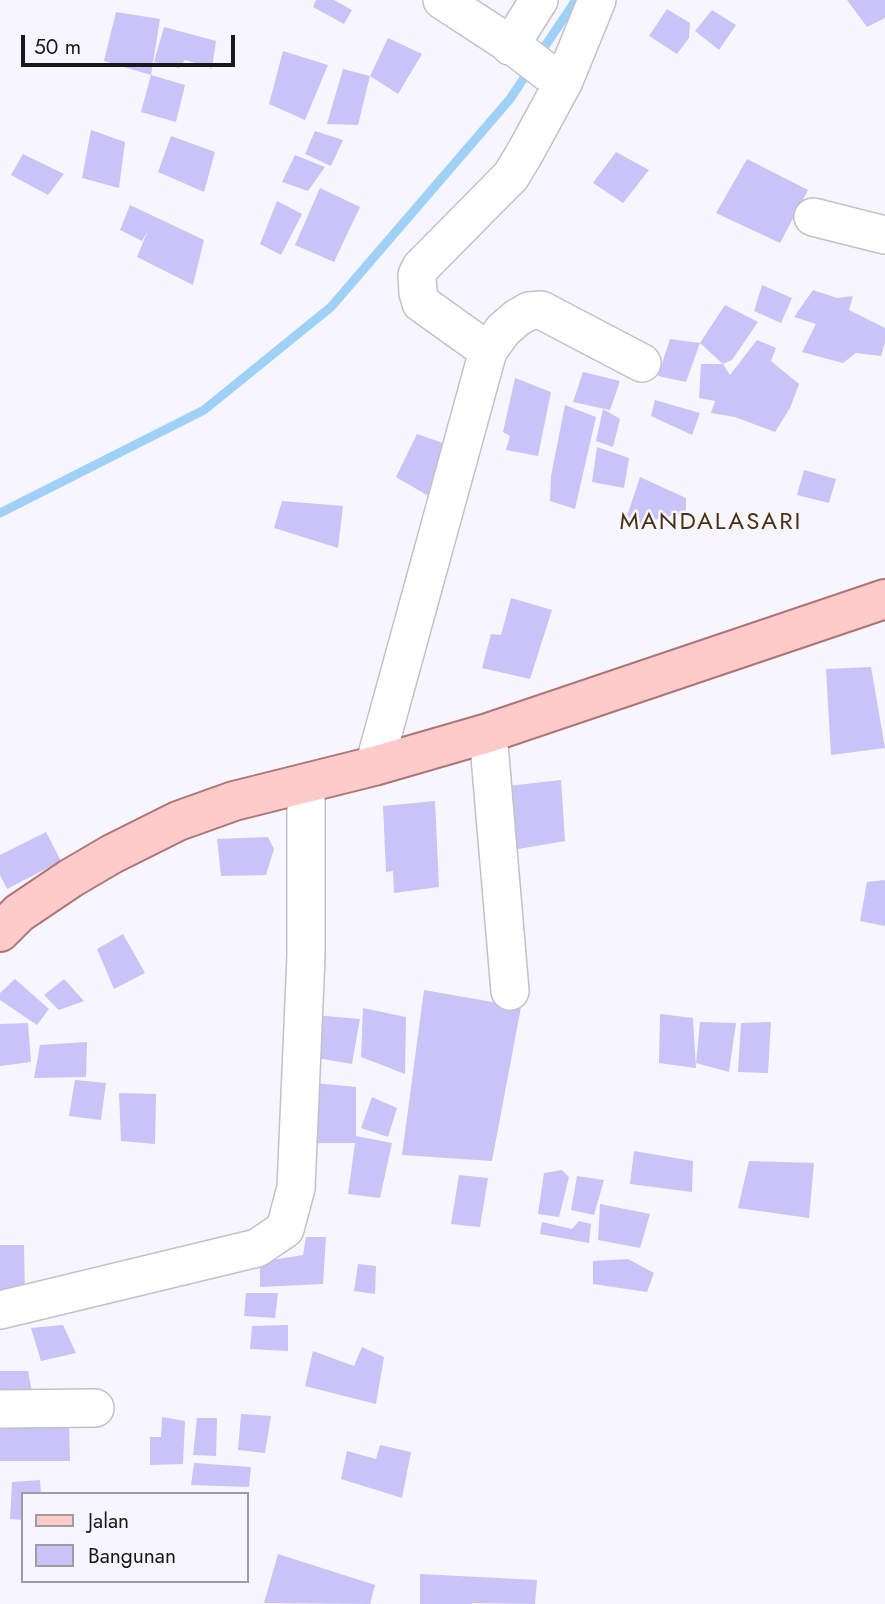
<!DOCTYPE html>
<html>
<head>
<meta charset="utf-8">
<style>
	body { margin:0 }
	#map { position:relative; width:885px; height:1604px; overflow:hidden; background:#f7f5fe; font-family:Jost,sans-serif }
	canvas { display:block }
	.legend { position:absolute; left:21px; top:1492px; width:228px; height:91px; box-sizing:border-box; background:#f7f5fe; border:2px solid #9e9ca3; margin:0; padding:9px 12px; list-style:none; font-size:21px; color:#18171a }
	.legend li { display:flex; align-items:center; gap:14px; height:35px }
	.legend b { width:35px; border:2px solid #9e9ca3 }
	.scale { position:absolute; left:21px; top:35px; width:214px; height:32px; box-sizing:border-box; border:4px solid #18171a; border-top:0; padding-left:9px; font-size:21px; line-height:24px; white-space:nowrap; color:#18171a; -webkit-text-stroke:5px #f7f5fe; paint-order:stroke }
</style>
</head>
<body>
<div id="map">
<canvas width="885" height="1604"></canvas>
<ul class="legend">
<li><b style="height:9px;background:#fecaca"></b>Jalan</li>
<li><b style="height:19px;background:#c9c3f8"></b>Bangunan</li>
</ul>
<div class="scale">50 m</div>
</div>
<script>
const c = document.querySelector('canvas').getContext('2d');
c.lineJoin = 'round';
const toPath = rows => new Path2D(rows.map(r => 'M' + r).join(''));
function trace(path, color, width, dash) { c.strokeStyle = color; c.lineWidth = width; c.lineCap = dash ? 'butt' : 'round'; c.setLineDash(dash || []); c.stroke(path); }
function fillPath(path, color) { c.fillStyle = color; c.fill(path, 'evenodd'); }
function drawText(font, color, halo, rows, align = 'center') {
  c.font = font + ' Jost,sans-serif'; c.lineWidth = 5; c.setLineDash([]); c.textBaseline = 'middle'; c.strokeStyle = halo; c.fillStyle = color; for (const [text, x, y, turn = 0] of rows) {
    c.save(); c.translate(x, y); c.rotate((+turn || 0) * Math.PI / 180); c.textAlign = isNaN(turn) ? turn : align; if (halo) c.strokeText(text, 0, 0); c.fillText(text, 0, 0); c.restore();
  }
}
const stream = toPath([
	[539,55,576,0],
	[0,513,204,410,331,307,510,99,530,69]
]);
const building = toPath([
	[316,0,334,0,352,10,344,24,313,7],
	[847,0,885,0,885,18,867,27],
	[667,9,690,23,689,38,677,54,649,36],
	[712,10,736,25,719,50,695,31],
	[116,12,160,19,151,75,104,61],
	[164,27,216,41,212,68,185,60,179,68,154,62],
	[388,38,422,54,398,94,370,76],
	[283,51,328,65,305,120,269,104],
	[343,69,370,76,358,125,327,124],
	[151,75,185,85,176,122,141,112],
	[91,130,125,142,119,188,82,178],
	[315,131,343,140,331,166,305,154],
	[171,136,215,152,204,192,158,172],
	[616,152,649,170,623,203,593,183],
	[23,154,64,174,48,195,11,175],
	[295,155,325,167,308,191,282,182],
	[747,159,808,190,780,243,716,213],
	[320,188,360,207,334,262,295,245],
	[277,201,302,214,281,255,260,244],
	[130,205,204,240,193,285,137,257,148,230,142,241,120,230],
	[762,285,792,298,781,323,754,311],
	[813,290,837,298,853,296,849,310,885,328,885,342,881,356,856,353,843,363,802,352,816,324,794,317],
	[725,305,758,322,732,360,723,364,730,375,757,340,776,348,771,361,799,384,790,408,775,432,735,417,711,413,715,401,699,398,701,364,723,364,700,343],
	[670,339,700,343,686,382,658,376],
	[583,372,620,381,610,410,573,402],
	[515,378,551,392,538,456,506,450,510,436,503,432],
	[655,400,700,413,692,435,651,416],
	[565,405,596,417,575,509,550,501,551,476],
	[603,409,620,419,613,447,596,441],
	[417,434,443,443,460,456,437,501,396,477],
	[597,447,629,458,624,488,592,482],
	[804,470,836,479,829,503,797,495],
	[640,477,686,498,686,512,623,528],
	[282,501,343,506,338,548,274,528],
	[511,598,552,610,530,679,482,668,491,634,501,635],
	[871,667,885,748,831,755,826,669],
	[561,780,565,841,501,852,499,787],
	[435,801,439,887,394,893,393,871,386,872,383,806],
	[46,832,61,861,7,889,0,875,0,855],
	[268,837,274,849,266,875,221,876,217,839],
	[885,880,885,926,860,921,867,882],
	[123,934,145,973,114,989,97,949],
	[15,979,49,1009,37,1025,0,1000,0,993],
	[64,979,84,1001,59,1010,44,995],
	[424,990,521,1007,492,1161,402,1155],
	[363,1008,406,1017,405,1074,361,1057],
	[660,1014,693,1018,696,1068,659,1063],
	[314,1015,360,1019,352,1064,305,1056],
	[700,1022,736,1023,729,1072,696,1063],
	[771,1022,768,1073,738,1072,741,1023],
	[28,1023,31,1062,0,1066,0,1024],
	[87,1042,86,1077,34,1078,40,1045],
	[75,1080,106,1083,101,1120,69,1116],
	[314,1083,356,1087,356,1136,392,1143,380,1198,348,1194,355,1143,307,1143],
	[119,1093,156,1094,155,1144,121,1141],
	[372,1097,397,1108,388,1137,361,1128],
	[634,1151,693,1161,692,1192,630,1184],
	[749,1161,814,1163,809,1218,738,1208],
	[562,1170,569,1177,559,1217,538,1214,544,1173],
	[459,1175,488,1178,480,1227,451,1224],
	[577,1176,604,1180,594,1215,571,1210],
	[600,1204,650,1214,640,1248,598,1240],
	[579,1221,591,1224,589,1243,540,1234,542,1222,572,1229],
	[306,1237,326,1237,323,1284,260,1287,260,1262,303,1255],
	[0,1245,24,1245,25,1299,0,1299],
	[628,1259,654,1273,647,1292,593,1284,593,1261],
	[358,1264,376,1266,375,1294,354,1291],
	[246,1293,278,1293,275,1318,244,1316],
	[63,1325,76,1353,41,1361,31,1328],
	[288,1325,288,1351,250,1349,252,1326],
	[362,1347,384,1357,376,1404,305,1386,313,1351,354,1366],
	[0,1371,28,1371,33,1398,0,1398],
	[241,1414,271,1416,265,1453,238,1450],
	[0,1417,69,1420,70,1461,0,1461],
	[162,1417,185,1421,183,1464,150,1465,150,1437,161,1437],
	[197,1418,217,1418,216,1456,193,1455],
	[380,1445,411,1452,402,1498,341,1479,347,1451,376,1459],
	[194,1463,251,1467,249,1487,191,1485],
	[40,1480,41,1494,23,1494,23,1520,10,1519,12,1482],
	[278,1554,375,1585,370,1604,264,1603],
	[420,1574,537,1580,535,1604,472,1603,472,1604,420,1604]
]);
const minor = toPath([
	[442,0,517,49,547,72,564,81],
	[597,0,564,81,526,151,511,176,421,267,417,275,418,293,421,303,488,351,503,330,517,318,529,311,541,310,642,363],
	[510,46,539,0],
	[813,217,885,235],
	[488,733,510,991],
	[374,766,488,351],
	[0,1310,257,1248,285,1229,296,1188,306,956,306,783],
	[0,1409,95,1408]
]);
const major = toPath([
	[0,932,19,913,71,878,112,854,178,821,234,801,374,766,488,733,885,599]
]);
const quarterNames = [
	["MANDALASARI",711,523]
];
trace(stream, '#9fd1f7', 9);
fillPath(building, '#c9c3f8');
trace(minor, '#c2c0c9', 40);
trace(major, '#ad7575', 42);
trace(minor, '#fff', 37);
trace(major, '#fecaca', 38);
c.letterSpacing = '2px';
drawText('24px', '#4c3011', '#f7f5fe', quarterNames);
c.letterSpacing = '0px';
</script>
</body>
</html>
